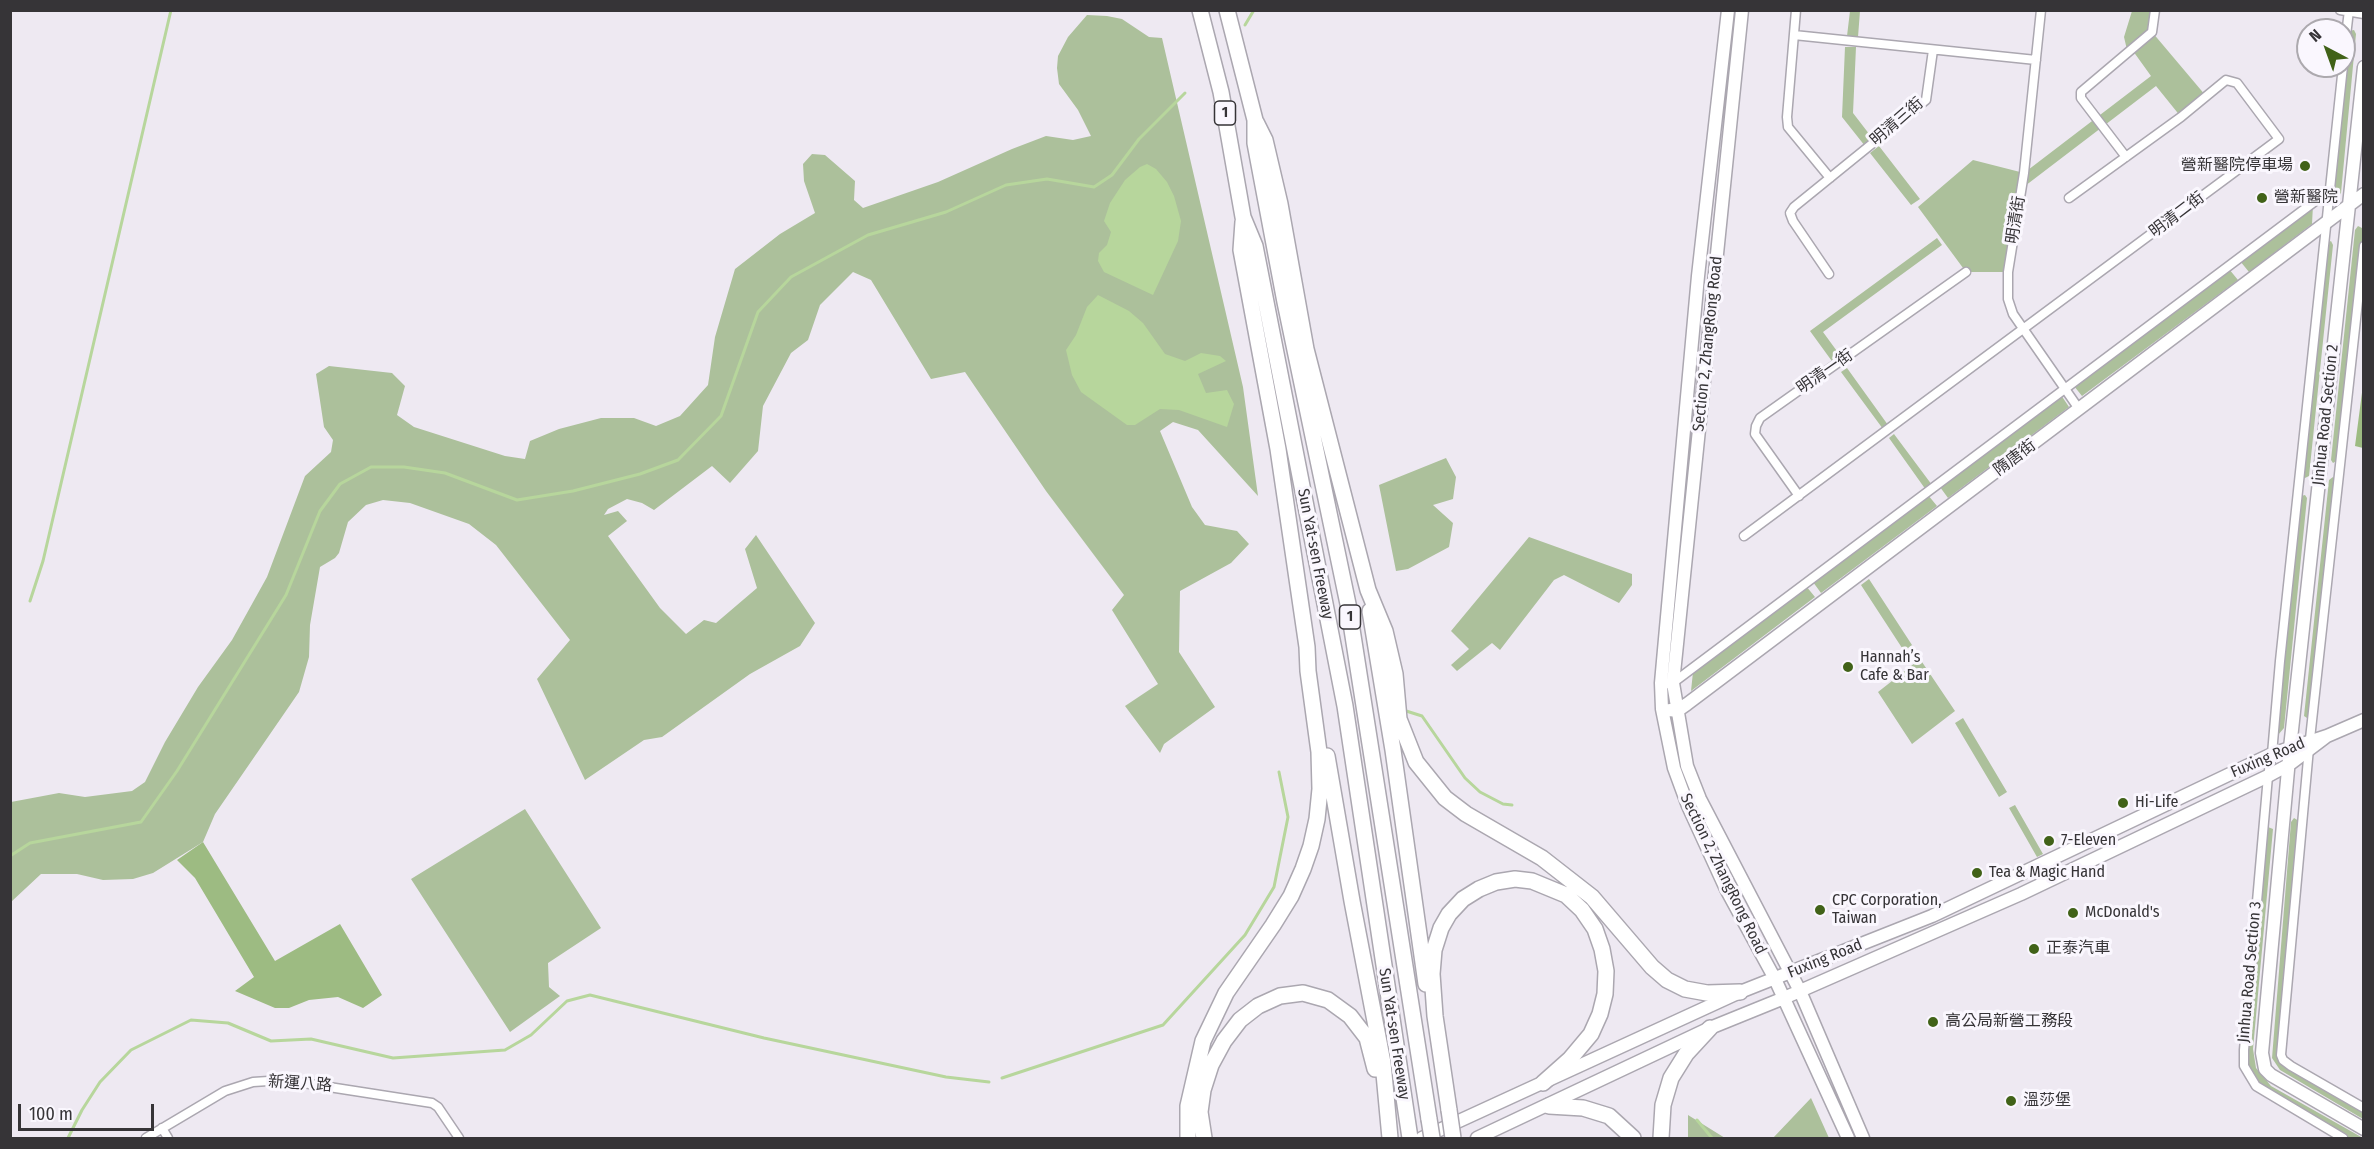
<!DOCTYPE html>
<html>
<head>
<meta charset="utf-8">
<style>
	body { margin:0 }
	#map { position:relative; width:2374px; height:1149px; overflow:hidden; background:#eee9f2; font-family:"Fira Sans Condensed",sans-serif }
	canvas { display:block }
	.frame { position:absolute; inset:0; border:12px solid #363437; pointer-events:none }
	.north { position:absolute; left:2296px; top:18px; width:60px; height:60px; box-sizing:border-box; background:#faf7fe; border:2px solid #aca9ae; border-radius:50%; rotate:319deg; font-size:16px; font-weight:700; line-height:24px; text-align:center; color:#363437 }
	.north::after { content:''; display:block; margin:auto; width:21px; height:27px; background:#416218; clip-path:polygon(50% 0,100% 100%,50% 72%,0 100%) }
	.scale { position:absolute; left:18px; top:1104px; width:136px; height:27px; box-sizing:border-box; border:3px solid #363437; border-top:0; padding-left:8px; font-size:18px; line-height:21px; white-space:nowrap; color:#363437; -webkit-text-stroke:4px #faf7fe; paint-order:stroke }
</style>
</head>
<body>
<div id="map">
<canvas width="2374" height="1149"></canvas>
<div class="frame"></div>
<div class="north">N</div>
<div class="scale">100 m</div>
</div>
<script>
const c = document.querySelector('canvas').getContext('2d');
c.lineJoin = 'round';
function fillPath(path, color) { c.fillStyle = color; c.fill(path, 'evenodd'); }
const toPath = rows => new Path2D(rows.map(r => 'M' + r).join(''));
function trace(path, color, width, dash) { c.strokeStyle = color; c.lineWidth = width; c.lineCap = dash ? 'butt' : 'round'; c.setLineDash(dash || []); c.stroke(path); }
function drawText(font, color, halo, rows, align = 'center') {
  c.font = font + ' "Fira Sans Condensed","Noto Sans TC",sans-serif'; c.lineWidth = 6; c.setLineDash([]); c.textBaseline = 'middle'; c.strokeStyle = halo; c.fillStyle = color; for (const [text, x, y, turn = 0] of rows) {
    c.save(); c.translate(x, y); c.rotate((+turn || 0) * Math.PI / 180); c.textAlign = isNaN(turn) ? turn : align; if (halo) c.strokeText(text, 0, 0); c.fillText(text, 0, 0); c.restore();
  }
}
const green = toPath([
	[1850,11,1860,11,1858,37,1847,36],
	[2132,11,2155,11,2152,32,2206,96,2181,117,2156,86,2021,189,2008,272,1966,272,1918,207,1973,160,2024,173,2151,76,2133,51,2128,54,2124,37],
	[1087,15,1107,16,1122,19,1149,37,1162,38,1243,387,1258,496,1198,430,1173,422,1160,431,1192,507,1205,525,1237,531,1249,544,1231,563,1180,591,1179,652,1215,707,1164,744,1160,753,1125,706,1158,684,1112,610,1124,595,1046,491,965,372,931,379,871,280,853,272,820,305,808,340,791,353,763,406,758,451,730,483,712,466,654,510,642,503,627,499,608,509,604,515,618,511,627,521,608,536,660,608,686,634,704,620,716,623,757,588,745,549,756,535,815,623,800,646,750,674,662,737,644,740,585,780,537,679,570,640,496,545,469,524,410,503,383,500,366,505,348,522,339,553,335,558,320,567,310,625,309,657,299,692,215,814,203,842,153,873,133,879,103,880,77,874,41,874,11,902,11,802,59,793,85,797,132,791,145,782,165,742,198,687,232,640,267,577,305,476,331,452,333,440,324,427,316,374,329,366,392,373,405,386,397,415,414,427,505,456,525,459,530,441,559,429,601,418,634,418,656,426,680,416,708,385,715,337,735,269,780,234,815,213,804,181,803,164,812,154,825,155,855,181,854,200,863,208,938,182,1012,149,1046,136,1073,140,1091,136,1078,110,1059,84,1057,68,1058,56,1068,37],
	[2354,30,2356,34,2341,193,2337,197,2333,191,2347,36,2349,31],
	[1845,47,1856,47,1853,113,1873,139,1865,146,1842,117],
	[1879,146,1920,199,1911,205,1870,153],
	[2313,205,2312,224,2249,272,2240,261],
	[2358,226,2362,228,2363,232,2338,460,2333,463,2331,460,2355,230],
	[1937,238,1942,245,1823,332,1842,358,1834,364,1810,331],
	[2331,241,2333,245,2309,476,2305,478,2303,476,2327,243],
	[2229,269,2238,280,2082,396,2074,386],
	[1847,368,1888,425,1883,429,1841,372],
	[2061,395,2069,407,1948,498,1940,487],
	[1894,434,1932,485,1926,490,1889,438],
	[1446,458,1456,477,1453,499,1433,505,1453,523,1449,547,1408,569,1396,571,1379,485],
	[2333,477,2335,479,2309,717,2307,718,2304,716,2329,480],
	[1928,495,1937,506,1821,593,1813,582],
	[2305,495,2307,498,2284,728,2278,735,2275,730,2301,496],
	[1529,537,1632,574,1632,585,1619,603,1564,575,1554,580,1500,650,1492,643,1457,671,1451,665,1469,649,1451,631],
	[1869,579,1912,645,1904,651,1861,585],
	[1806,586,1815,597,1691,691,1693,672],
	[1920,659,1955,711,1912,744,1878,692],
	[1963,718,2007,792,1999,797,1955,723],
	[2015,805,2043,854,2037,857,2009,808],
	[525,809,601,928,548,963,549,987,560,996,510,1032,411,879],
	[2294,818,2299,821,2278,1057,2284,1066,2363,1112,2363,1119,2280,1070,2272,1058,2291,822],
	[2268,827,2273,829,2253,1049,2256,1068,2271,1086,2363,1138,2349,1138,2268,1092,2258,1083,2246,1063],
	[1811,1098,1829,1138,1773,1138],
	[1688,1115,1725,1138,1688,1138]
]);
const forest = toPath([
	[2363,385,2363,448,2355,446],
	[203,842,275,961,340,924,382,995,363,1008,338,997,309,1000,289,1008,275,1008,235,991,254,977,195,878,177,860]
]);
const water = toPath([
	[1147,164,1156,169,1167,182,1174,196,1181,221,1178,241,1153,295,1104,272,1098,261,1099,253,1107,245,1111,232,1104,221,1110,203,1125,180,1140,167],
	[1098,295,1129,311,1143,323,1165,354,1185,361,1201,353,1220,356,1226,361,1198,374,1206,393,1227,390,1234,404,1227,427,1179,410,1160,409,1135,425,1127,425,1081,392,1072,375,1066,350,1076,335,1087,307]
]);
const stream = toPath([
	[1245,25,1254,10],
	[30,601,43,561,171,10],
	[1403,710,1422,716,1465,778,1480,792,1503,804,1512,805],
	[10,856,30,843,141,822,177,771,286,595,320,511,340,484,371,467,404,467,445,473,517,500,573,491,640,474,678,460,721,416,758,312,791,277,868,235,946,212,1006,185,1047,179,1094,187,1112,175,1139,139,1185,93],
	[1002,1078,1163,1025,1245,935,1274,887,1288,817,1279,772],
	[1697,1120,1712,1138],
	[68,1138,82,1110,100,1082,131,1050,191,1020,228,1023,271,1041,311,1039,393,1058,505,1050,531,1035,567,1001,590,995,764,1038,946,1077,989,1082]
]);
const street = toPath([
	[1796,10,1787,117,1788,127,1830,178],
	[2041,10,2024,173,2008,272,2008,299,2013,314,2079,409],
	[2340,10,2364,14],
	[1794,35,2036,60],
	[2344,53,2349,10],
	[2343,66,2280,661,2272,754,2268,776,2244,1050,2244,1066,2256,1086,2343,1138],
	[2126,157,2081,98,2081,92,2152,32,2155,10],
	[2364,246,2309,748,2281,1055,2283,1060,2291,1066,2364,1108],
	[1829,274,1793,221,1790,213,1794,207,1926,100,1933,50],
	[1799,496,1755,434,1756,426,1760,418,1966,272],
	[1744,536,2279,139,2237,83,2226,80,2181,117,2069,198],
	[1670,685,2330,190],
	[162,1128,168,1138],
	[146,1138,225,1091,253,1082,284,1080,432,1103,438,1107,459,1138]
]);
const secondary = toPath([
	[1728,10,1698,276,1661,683,1662,709,1674,768,1688,806,1726,889,1775,979,1848,1138],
	[1742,10,1673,683,1687,766,1700,799,1800,991,1863,1138],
	[2364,67,2290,748,2262,1053,2265,1069,2271,1075,2364,1129],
	[1670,710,1677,711,1687,704,2364,194],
	[1422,1138,1740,992,1932,916,2272,754,2327,736],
	[1477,1138,1710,1028,1784,998,2021,894,2268,776,2290,764,2327,736,2364,720]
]);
const highway = toPath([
	[1200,10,1221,92,1243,217,1255,246,1345,706,1410,1138],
	[1227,10,1255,120,1255,143,1285,302,1348,604,1429,1119],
	[1256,122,1265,140,1280,204,1306,349,1368,590,1385,631,1395,674,1399,719,1416,762,1445,798,1466,814,1542,858,1592,897,1652,967,1667,980,1685,989,1707,993,1740,992],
	[1370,611,1393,750,1426,984],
	[1327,756,1352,901,1383,1063,1390,1138],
	[1549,1106,1583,1108,1609,1116,1633,1138],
	[1449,1110,1435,1016,1432,974,1434,950,1441,928,1449,914,1463,899,1479,889,1496,882,1515,879,1532,881,1566,895,1582,910,1595,929,1602,949,1606,971,1605,994,1600,1014,1591,1034,1570,1059,1543,1083],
	[1188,1138,1188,1106,1203,1041,1226,993,1273,925,1291,896,1303,869,1311,846,1317,819,1320,789,1319,752,1308,671,1307,647,1278,449,1241,250,1243,222],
	[1204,1138,1200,1112,1203,1090,1211,1065,1224,1041,1240,1020,1258,1006,1280,996,1303,993,1328,1000,1350,1016,1367,1038,1375,1069],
	[1661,1138,1663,1105,1671,1078,1686,1054,1710,1028]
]);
const highwayBridge = toPath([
	[1449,1110,1453,1138],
	[1429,1119,1432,1138]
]);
const markers = [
	[2305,166,6,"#416218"],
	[2262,198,6,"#416218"],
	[1848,667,6,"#416218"],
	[2123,803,6,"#416218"],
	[2049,841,6,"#416218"],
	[1977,873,6,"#416218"],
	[1820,910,6,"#416218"],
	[2073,913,6,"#416218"],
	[2034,949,6,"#416218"],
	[1933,1022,6,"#416218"],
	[2011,1101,6,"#416218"]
];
const shields = [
	[1225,113,21],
	[1350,617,21]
];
const shieldNames = [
	["1",1225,113],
	["1",1350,617]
];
const streetNames = [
	["明清三街",1897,122,-41],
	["明清二街",2177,215,-37],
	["明清街",2016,220,-81],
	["Section 2, ZhangRong Road",1708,344,-84],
	["明清一街",1825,372,-35],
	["Jinhua Road Section 2",2326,415,-84],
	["隋唐街",2015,458,-37],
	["Sun Yat-sen Freeway",1315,554,79],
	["Fuxing Road",2268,758,-23],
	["Section 2, ZhangRong Road",1723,874,64],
	["Fuxing Road",1825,959,-22],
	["Jinhua Road Section 3",2250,972,-85],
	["Sun Yat-sen Freeway",1394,1034,81],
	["新運八路",300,1084,4]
];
const poiNames = [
	["營新醫院停車場",2293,166,"right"],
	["營新醫院",2274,198],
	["Hannah’s",1860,658],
	["Cafe & Bar",1860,676],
	["Hi-Life",2135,803],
	["7-Eleven",2061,841],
	["Tea & Magic Hand",1989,873],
	["CPC Corporation,",1832,901],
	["Taiwan",1832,919],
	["McDonald's",2085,913],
	["正泰汽車",2046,949],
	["高公局新營工務段",1945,1022],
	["溫莎堡",2023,1101]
];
fillPath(green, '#acc09b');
fillPath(forest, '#9dbb82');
fillPath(water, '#b7d69c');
trace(stream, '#b7d69c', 3);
trace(street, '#aba7b0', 11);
trace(secondary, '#aba7b0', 15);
trace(highway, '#aba7b0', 18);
trace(street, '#fff', 8);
trace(secondary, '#fff', 12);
trace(highway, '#fff', 15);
trace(highwayBridge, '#aba7b0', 18, []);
trace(highwayBridge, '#fff', 15);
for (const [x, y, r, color] of markers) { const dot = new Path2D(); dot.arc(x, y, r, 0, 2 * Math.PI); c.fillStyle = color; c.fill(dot); trace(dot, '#faf7fe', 2); }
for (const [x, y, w] of shields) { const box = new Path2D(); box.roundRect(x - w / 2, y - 12, w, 24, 4.5); c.fillStyle = '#faf7fe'; c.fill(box); trace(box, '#363437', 1.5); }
drawText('bold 15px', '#363437', null, shieldNames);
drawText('16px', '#363437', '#faf7fe', streetNames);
drawText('16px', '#363437', '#faf7fe', poiNames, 'left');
</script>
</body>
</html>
